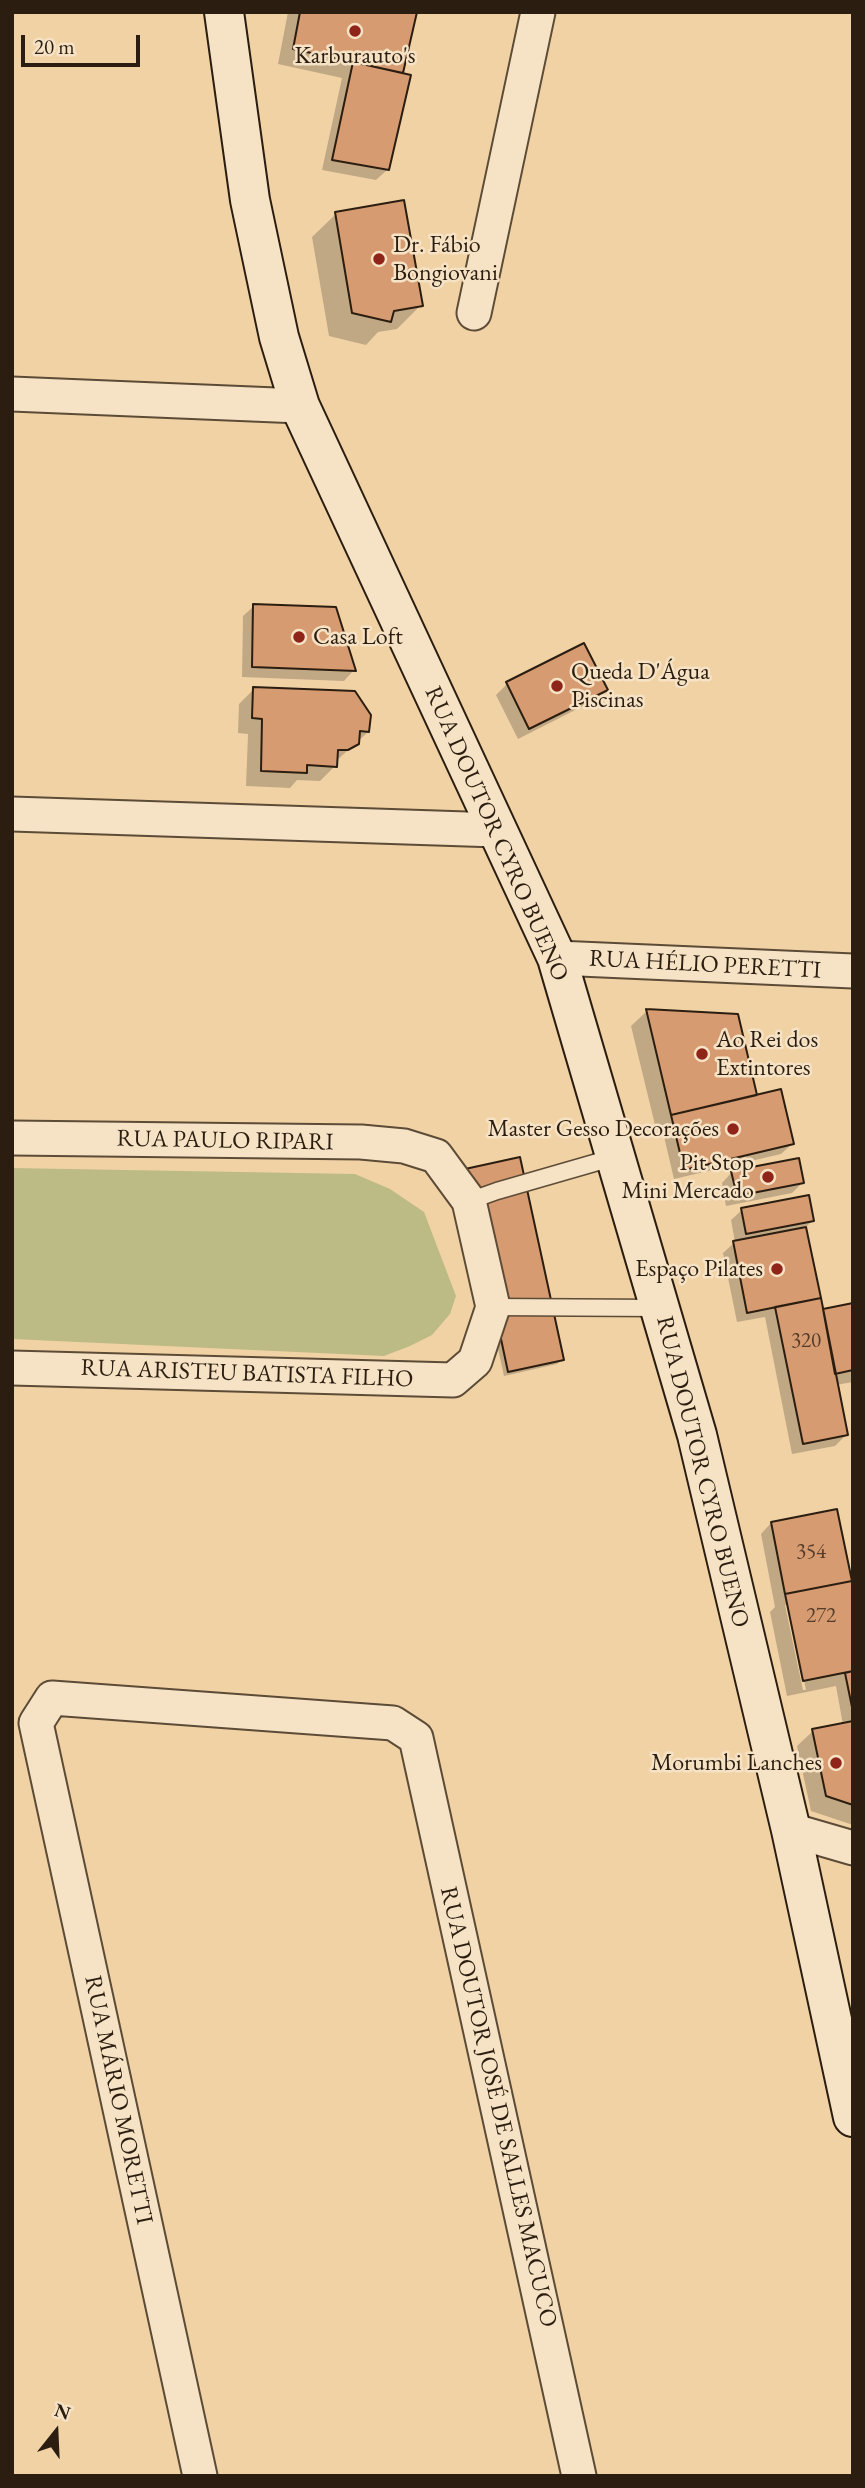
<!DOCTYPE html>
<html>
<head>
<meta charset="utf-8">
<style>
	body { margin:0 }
	#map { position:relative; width:865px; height:2488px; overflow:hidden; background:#f1d2a5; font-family:"EB Garamond",serif }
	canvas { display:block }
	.frame { position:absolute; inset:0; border:14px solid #2b1e11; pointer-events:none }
	.north { position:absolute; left:21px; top:2397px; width:70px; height:70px; -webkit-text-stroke:5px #f6e2c4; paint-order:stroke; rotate:18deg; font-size:19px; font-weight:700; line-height:28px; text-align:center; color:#2b1e11 }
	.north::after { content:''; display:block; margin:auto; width:24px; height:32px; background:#2b1e11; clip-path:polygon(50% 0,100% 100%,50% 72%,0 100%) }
	.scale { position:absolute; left:21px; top:35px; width:119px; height:32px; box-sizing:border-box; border:4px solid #2b1e11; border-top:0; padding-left:9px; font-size:21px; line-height:24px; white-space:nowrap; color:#2b1e11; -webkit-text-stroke:5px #f6e2c4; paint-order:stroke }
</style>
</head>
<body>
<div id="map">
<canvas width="865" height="2488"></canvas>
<div class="frame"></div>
<div class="north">N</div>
<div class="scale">20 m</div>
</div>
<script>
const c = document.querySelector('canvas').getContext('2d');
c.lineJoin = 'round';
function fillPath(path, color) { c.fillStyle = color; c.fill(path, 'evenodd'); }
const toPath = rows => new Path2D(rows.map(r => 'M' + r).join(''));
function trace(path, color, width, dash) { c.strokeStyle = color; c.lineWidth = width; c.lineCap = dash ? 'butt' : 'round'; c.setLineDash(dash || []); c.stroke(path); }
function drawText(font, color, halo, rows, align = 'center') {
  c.font = font + ' "EB Garamond",serif'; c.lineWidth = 5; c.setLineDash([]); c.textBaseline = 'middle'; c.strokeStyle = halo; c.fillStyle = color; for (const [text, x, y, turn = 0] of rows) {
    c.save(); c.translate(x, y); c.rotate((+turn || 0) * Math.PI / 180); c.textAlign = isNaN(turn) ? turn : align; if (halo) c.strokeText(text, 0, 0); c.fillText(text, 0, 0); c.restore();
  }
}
const green = toPath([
	[12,1168,355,1174,390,1189,424,1212,456,1296,450,1314,432,1335,410,1346,384,1356,12,1339]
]);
const shadow = toPath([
	[288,12,416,12,400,75,387,170,376,180,322,170,342,78,278,64],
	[336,214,421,305,397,329,378,332,366,345,329,336,312,237],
	[254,606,354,670,344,681,242,677,243,616],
	[584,645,606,689,595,700,518,739,496,695,507,684],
	[254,689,368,732,335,762,335,766,320,781,297,780,290,788,246,786,248,734,238,733,239,704],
	[647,1011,755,1097,792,1144,781,1154,674,1179,662,1128,656,1129,631,1026],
	[732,1172,802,1183,792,1193,726,1206,722,1183],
	[460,1176,562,1359,557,1364,504,1376],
	[742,1210,812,1221,805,1228,822,1313,853,1305,853,1382,836,1385,846,1435,835,1446,792,1454,765,1317,737,1322,723,1253,735,1242,731,1220],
	[771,1523,853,1583,853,1825,811,1811,797,1746,813,1731,843,1725,836,1686,787,1696,770,1612,775,1607,761,1534],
	[785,1605,789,1605,806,1690,803,1690]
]);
const building = toPath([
	[300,12,417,12,403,73,293,49,300,12],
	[353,62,411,75,389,170,332,160,353,62],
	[404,200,423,306,394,311,391,322,352,313,335,212,404,200],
	[253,604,336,607,356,671,252,667,253,604],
	[584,643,608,690,529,729,506,682,584,643],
	[253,687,355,691,371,715,369,732,360,731,359,744,348,750,338,750,337,767,307,765,307,773,261,771,262,719,252,718,253,687],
	[646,1009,738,1014,757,1095,671,1115,646,1009],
	[781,1089,794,1144,684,1170,671,1115,781,1089],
	[520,1157,564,1360,508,1372,465,1169,520,1157],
	[799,1158,804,1183,737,1196,731,1171,799,1158],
	[809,1195,814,1221,746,1234,741,1208,809,1195],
	[806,1227,821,1298,747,1313,733,1241,806,1227],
	[821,1298,848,1435,803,1444,775,1307,821,1298],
	[853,1303,853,1370,835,1374,823,1309,853,1303],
	[837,1509,852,1581,785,1594,771,1522,837,1509],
	[852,1581,853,1671,803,1681,785,1594,852,1581],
	[853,1671,853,1712,845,1673,853,1671],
	[853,1721,853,1805,826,1796,812,1729,853,1721]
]);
const lane = toPath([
	[469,1201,497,1191,615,1157],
	[493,1307,658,1308]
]);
const street = toPath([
	[474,313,538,12],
	[12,394,300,406],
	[12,814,497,830],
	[557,958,853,971],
	[12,1138,361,1142,404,1146,436,1156,469,1201,493,1307,475,1361,453,1380,12,1368],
	[791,1830,853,1848],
	[200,2476,36,1723,52,1698,393,1723,416,1738,579,2476]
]);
const secondary = toPath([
	[224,12,250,200,279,337,300,406,557,958,697,1435,791,1830,853,2117]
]);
const markers = [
	[355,31,7,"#8f2418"],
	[379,259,7,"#8f2418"],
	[299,637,7,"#8f2418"],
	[557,686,7,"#8f2418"],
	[702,1054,7,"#8f2418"],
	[733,1129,7,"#8f2418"],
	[768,1177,7,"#8f2418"],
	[777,1269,7,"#8f2418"],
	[836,1763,7,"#8f2418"]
];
const numberNames = [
	["320",806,1341],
	["354",811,1552],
	["272",821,1616]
];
const poiNames = [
	["Karburauto's",355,56,"center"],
	["Dr. Fábio",393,245],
	["Bongiovani",393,273],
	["Casa Loft",313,637],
	["Queda D'Água",571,672],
	["Piscinas",571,700],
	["Ao Rei dos",716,1040],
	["Extintores",716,1068],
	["Master Gesso Decorações",719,1129,"right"],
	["Pit Stop",754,1163,"right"],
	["Mini Mercado",754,1191,"right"],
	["Espaço Pilates",763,1269,"right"],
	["Morumbi Lanches",822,1763,"right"]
];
const streetNames = [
	["RUA DOUTOR CYRO BUENO",496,834,66],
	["RUA HÉLIO PERETTI",705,965,3],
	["RUA PAULO RIPARI",225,1141,1],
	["RUA ARISTEU BATISTA FILHO",247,1374,2],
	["RUA DOUTOR CYRO BUENO",702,1472,76],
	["RUA MÁRIO MORETTI",118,2100,78],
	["RUA DOUTOR JOSÉ DE SALLES MACUCO",498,2107,77]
];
fillPath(green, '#bcbb85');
fillPath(shadow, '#0003');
fillPath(building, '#d69b71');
trace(building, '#2b1e11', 2);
trace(lane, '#5c4b36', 19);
trace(street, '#5c4b36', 37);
trace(secondary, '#2b1e11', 42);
trace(lane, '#f6e2c4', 16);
trace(street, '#f6e2c4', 33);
trace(secondary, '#f6e2c4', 38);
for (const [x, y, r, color] of markers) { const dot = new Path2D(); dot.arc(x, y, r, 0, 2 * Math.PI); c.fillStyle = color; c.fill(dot); trace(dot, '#f6e2c4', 2.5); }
drawText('21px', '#563d29', null, numberNames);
drawText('24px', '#2b1e11', '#f6e2c4', poiNames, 'left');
drawText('24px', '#2b1e11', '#f6e2c4', streetNames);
</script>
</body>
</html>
